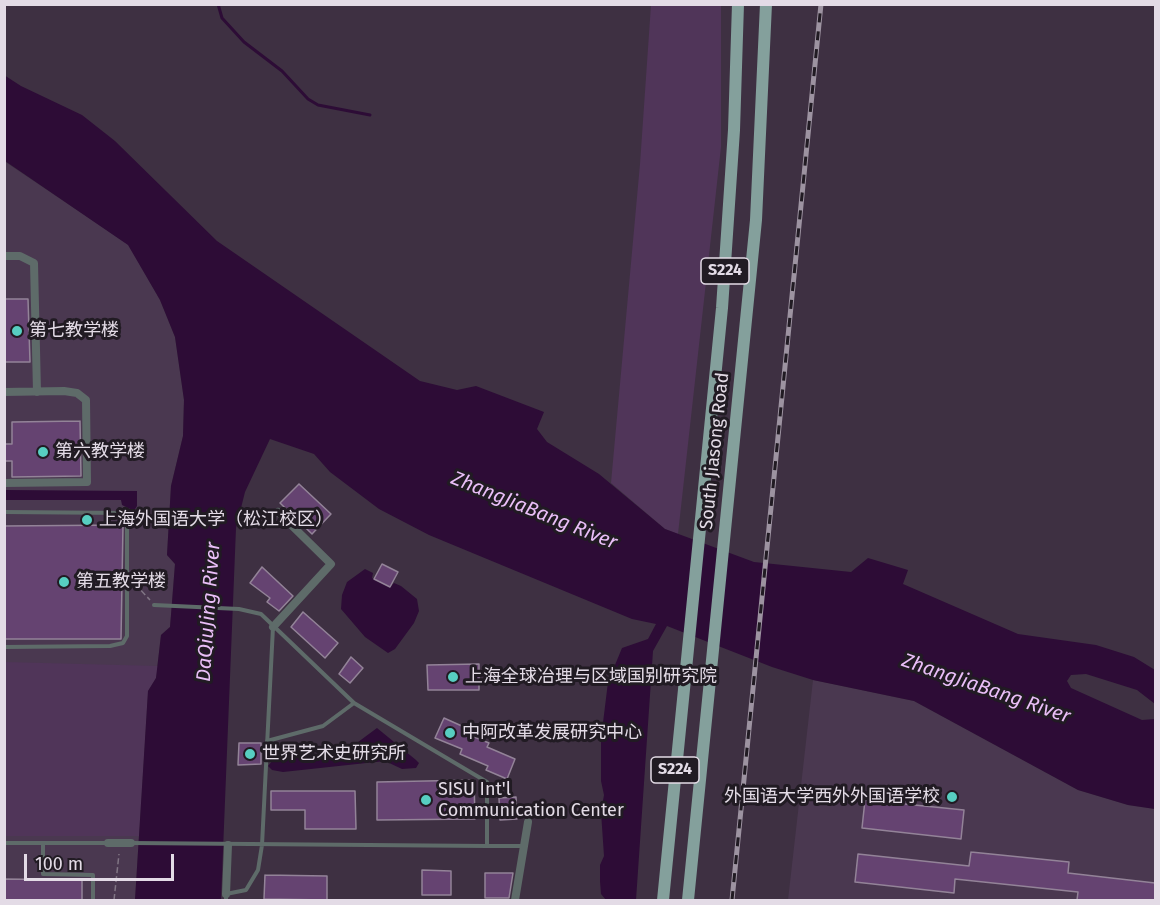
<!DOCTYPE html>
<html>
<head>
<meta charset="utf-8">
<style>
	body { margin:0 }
	#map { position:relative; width:1160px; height:905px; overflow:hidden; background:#3e3042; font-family:"Fira Sans",sans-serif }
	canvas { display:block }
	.frame { position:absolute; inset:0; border:6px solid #e3dbe6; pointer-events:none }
	.scale { position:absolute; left:24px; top:854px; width:150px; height:27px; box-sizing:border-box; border:3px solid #e3dbe6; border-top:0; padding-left:8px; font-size:18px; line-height:21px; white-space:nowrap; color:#e3dbe6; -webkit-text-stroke:4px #211b23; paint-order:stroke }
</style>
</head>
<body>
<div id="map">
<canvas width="1160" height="905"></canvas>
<div class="frame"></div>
<div class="scale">100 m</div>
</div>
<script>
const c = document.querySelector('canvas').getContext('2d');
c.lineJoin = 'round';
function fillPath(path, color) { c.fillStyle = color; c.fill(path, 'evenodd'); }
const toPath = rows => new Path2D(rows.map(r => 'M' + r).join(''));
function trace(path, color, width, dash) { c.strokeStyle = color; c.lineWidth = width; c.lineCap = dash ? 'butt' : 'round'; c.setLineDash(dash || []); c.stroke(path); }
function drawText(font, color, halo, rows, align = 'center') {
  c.font = font + ' "Fira Sans","Noto Sans SC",sans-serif'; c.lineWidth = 6; c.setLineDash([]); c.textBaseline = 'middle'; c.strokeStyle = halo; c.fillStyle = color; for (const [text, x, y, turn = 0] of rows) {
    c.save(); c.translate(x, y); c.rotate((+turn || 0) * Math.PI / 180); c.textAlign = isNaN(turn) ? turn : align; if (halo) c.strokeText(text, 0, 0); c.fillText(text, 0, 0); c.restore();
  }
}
const built = toPath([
	[4,161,129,245,160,300,175,337,184,400,183,436,171,486,167,555,175,564,171,615,170,627,161,635,156,678,148,691,135,900,5,900],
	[813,680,914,701,1078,790,1128,805,1155,809,1155,900,788,900]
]);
const green = toPath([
	[651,5,721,5,721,147,678,534,665,529,611,483,640,164],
	[5,662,158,666,156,678,148,691,139,836,5,836]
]);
const water = toPath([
	[4,75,21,86,82,115,115,141,217,241,420,381,457,390,476,386,544,412,537,429,547,442,599,474,665,529,754,562,851,572,868,558,908,570,903,584,1018,634,1096,645,1134,657,1155,670,1155,704,1137,690,1086,674,1071,675,1067,681,1071,688,1142,720,1155,719,1155,809,1128,805,1078,790,914,701,813,680,772,667,667,626,653,651,636,900,606,900,601,894,600,881,600,865,604,856,601,812,604,795,601,781,601,739,608,682,622,648,648,639,656,624,632,619,429,535,379,509,330,472,314,454,270,439,245,492,236,528,221,900,135,900,148,691,156,678,161,635,170,627,171,615,175,564,167,555,171,486,183,436,184,400,175,337,160,300,128,245,5,161],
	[6,490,137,491,137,506,134,511,122,505,121,500,6,500],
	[365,569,373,573,372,578,390,587,394,583,401,586,417,599,419,611,414,623,395,649,388,653,365,637,341,609,342,595,347,582],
	[377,728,416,760,419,763,416,768,402,769,385,761,283,772,272,770,268,766,273,760,330,754,350,748]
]);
const stream = toPath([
	[218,4,222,18,244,42,282,71,308,99,318,105,370,115]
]);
const building = toPath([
	[4,299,28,299,30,362,4,362,4,299],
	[80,421,81,476,12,477,12,461,4,461,4,444,12,444,12,422,80,421],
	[299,484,331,514,312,534,280,503,299,484],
	[123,525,121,639,4,639,4,526,123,525],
	[382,564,398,572,390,587,374,579,382,564],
	[262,567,293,596,279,611,267,602,270,598,250,583,262,567],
	[303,612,338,643,325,658,291,627,303,612],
	[351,657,363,668,350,683,339,674,351,657],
	[479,664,479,690,428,690,427,665,479,664],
	[444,718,464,727,462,732,489,743,487,747,515,759,507,779,486,770,488,766,460,754,462,749,435,738,444,718],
	[239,743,261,743,261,764,238,765,239,743],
	[474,780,475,819,377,820,377,782,474,780],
	[271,791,355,791,356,829,305,829,305,810,271,810,271,791],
	[516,797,517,819,500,820,499,798,516,797],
	[865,800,964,810,961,839,862,828,865,800],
	[971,852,1069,862,1068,873,1155,883,1155,900,1077,900,1078,892,955,879,954,893,855,882,858,854,969,866,971,852],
	[422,870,451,871,451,895,422,895,422,870],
	[485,873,513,873,509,898,485,898,485,873],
	[265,875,327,876,327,900,264,899,265,875],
	[4,879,82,880,82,900,4,900,4,879]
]);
const path = toPath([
	[135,584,150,600],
	[114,900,119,854]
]);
const lane = toPath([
	[4,512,127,513,127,636,123,643,110,646,4,647],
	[267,741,323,726,354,703],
	[4,843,108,843],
	[43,843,43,874,93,875,93,900],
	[132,843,487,846,487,782,354,703,261,614,239,609,154,605],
	[487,846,522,846],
	[226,900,226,894,246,890,258,870,262,845,273,627]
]);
const street = toPath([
	[4,256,20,256,34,263,37,392],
	[4,392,64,391,77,393,86,400,87,482,4,483],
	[273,627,331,564,278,512],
	[108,843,131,843],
	[226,894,228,845],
	[515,900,528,822]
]);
const primary = toPath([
	[663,900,722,308,734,130,738,4],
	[688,900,756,220,766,4]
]);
const rail = toPath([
	[732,900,821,4]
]);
const markers = [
	[17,331,6,"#57cec1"],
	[43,452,6,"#57cec1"],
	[87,520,6,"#57cec1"],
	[64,582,6,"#57cec1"],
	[453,677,6,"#57cec1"],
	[450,733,6,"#57cec1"],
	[250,754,6,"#57cec1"],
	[952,797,6,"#57cec1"],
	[426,800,6,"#57cec1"]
];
const shields = [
	[725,271,48],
	[675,770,48]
];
const shieldNames = [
	["S224",725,271],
	["S224",675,770]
];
const poiNames = [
	["第七教学楼",29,331],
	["第六教学楼",55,452],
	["上海外国语大学（松江校区）",99,520],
	["第五教学楼",76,582],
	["上海全球冶理与区域国别研究院",465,677],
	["中阿改革发展研究中心",462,733],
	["世界艺术史研究所",262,754],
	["SISU Int'l",438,790],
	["Communication Center",438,811],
	["外国语大学西外外国语学校",940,797,"right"]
];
const streetNames = [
	["South Jiasong Road",715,451,-84]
];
const waterNames = [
	["ZhangJiaBang River",534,511,22],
	["DaQiuJing River",209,612,-86],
	["ZhangJiaBang River",986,689,19]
];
fillPath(built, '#4a3850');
fillPath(green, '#503559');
fillPath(water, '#2d0c36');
trace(stream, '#2d0c36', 3);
fillPath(building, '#654371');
trace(building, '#938398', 1.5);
trace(path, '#807584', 1.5, [6, 3]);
trace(lane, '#5e6b69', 4);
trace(street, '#5e6b69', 8);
trace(primary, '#84a09c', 12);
trace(rail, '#9d93a1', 5);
trace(rail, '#211b23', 3, [9]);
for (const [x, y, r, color] of markers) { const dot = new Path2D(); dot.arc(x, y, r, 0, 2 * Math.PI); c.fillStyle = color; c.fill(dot); trace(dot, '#211b23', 2); }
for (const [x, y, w] of shields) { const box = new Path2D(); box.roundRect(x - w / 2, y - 13, w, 26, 4.5); c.fillStyle = '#211b23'; c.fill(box); trace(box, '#e3dbe6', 1.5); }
drawText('bold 16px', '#e3dbe6', null, shieldNames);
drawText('18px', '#e3dbe6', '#211b23', poiNames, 'left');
drawText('18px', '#e3dbe6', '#211b23', streetNames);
drawText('italic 20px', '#e9bef7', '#211b23', waterNames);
</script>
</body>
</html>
